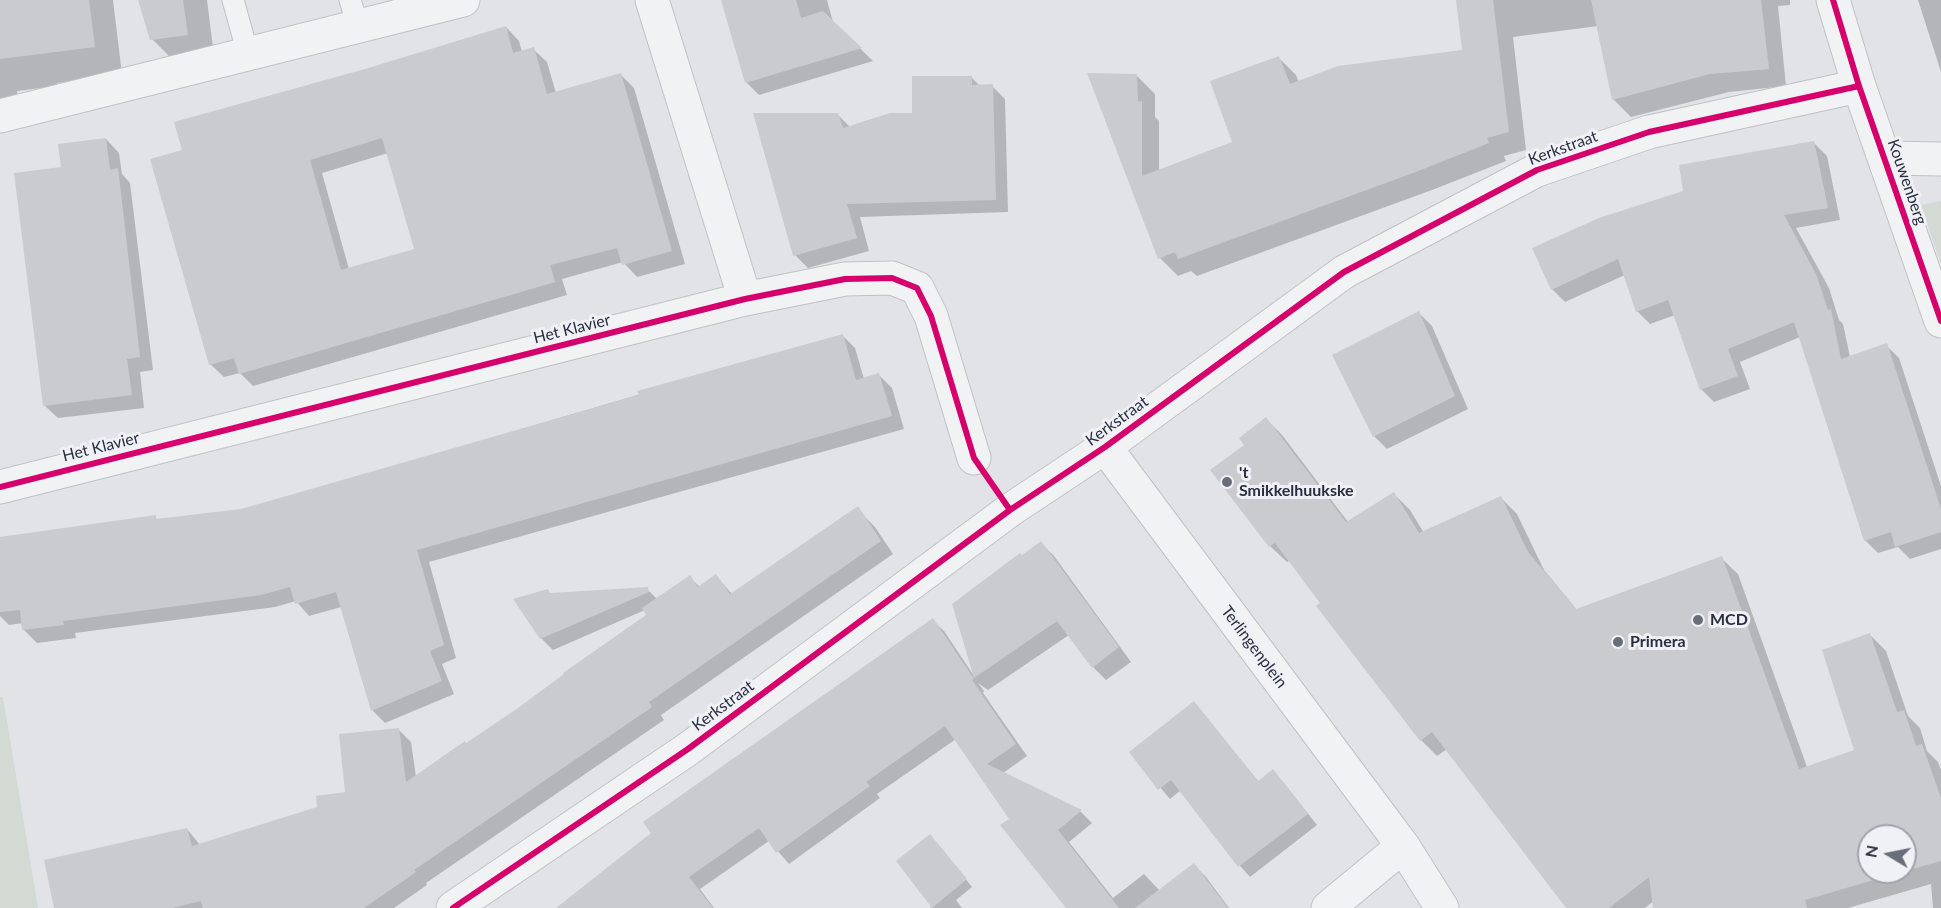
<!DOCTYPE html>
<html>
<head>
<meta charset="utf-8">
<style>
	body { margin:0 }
	#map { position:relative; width:1941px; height:908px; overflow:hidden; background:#e2e3e7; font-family:Lato,sans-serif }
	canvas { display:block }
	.north { position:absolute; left:1857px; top:824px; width:60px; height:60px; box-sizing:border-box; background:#f0f1f6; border:2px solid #a0a3ad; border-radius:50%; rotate:280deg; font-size:16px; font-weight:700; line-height:24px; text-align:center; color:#292f3f }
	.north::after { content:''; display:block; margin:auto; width:21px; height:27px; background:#6a6e7a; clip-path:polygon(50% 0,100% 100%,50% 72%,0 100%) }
</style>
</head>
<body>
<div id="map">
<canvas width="1941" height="908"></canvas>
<div class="north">N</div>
</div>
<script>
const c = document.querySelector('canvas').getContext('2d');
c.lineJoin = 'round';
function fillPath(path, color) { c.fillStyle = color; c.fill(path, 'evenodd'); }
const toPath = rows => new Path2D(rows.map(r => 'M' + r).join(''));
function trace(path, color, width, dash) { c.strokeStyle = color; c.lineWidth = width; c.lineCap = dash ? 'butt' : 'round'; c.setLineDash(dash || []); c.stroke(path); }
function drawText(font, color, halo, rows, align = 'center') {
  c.font = font + ' Lato,sans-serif'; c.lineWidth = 6; c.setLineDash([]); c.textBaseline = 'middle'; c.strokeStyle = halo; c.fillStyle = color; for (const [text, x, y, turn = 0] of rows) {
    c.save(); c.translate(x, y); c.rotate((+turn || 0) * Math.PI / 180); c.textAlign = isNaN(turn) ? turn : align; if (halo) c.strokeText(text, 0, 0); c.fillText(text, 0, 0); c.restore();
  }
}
const green = toPath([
	[1941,201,1941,264,1921,205],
	[0,697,3,697,38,908,0,908]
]);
const shadow = toPath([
	[0,0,113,0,122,74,57,83,57,86,17,91,18,98,0,100],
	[140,0,207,0,215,63,180,67,152,39],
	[722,0,827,0,833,22,873,61,759,95,746,82],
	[1458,0,1790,0,1790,5,1778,6,1786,86,1729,92,1631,117,1613,99,1598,26,1513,37,1526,150,1504,156,1506,161,1432,190,1197,276,1191,271,1178,276,1160,258,1090,75,1137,76,1155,94,1155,117,1159,121,1159,171,1234,143,1278,57,1296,75,1299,83,1464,52],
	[1918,0,1941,0,1941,72],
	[506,27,519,41,522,52,533,49,547,62,556,93,621,75,634,88,685,264,637,277,623,262,562,279,567,295,253,386,240,373,224,377,210,364,184,151,366,70],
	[388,153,416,250,349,269,322,173],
	[972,78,980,86,992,86,1005,99,1008,212,860,217,869,251,808,268,795,255,838,115,850,127,914,115],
	[106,139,119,153,122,174,130,183,153,370,140,372,144,408,58,418,44,405],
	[1814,143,1827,156,1840,220,1796,228,1829,288,1839,320,1843,324,1850,357,1886,345,1899,358,1941,486,1941,549,1910,559,1898,547,1878,553,1865,540,1800,337,1740,362,1750,389,1714,402,1701,389,1675,315,1650,324,1637,311,1625,275,1565,302,1552,289,1684,192],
	[1418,312,1432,326,1468,409,1387,449,1374,436],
	[842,335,855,348,864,379,879,375,892,388,904,429,429,562,456,658,442,664,454,694,385,723,373,711,341,607,309,616,296,601,275,607,75,633,76,638,37,643,24,630,23,623,9,625,0,616,0,538,155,517,159,521,242,511],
	[1266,419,1282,435,1348,522,1394,494,1410,510,1424,533,1501,498,1517,514,1544,570,1577,610,1721,558,1738,574,1807,767,1856,751,1870,635,1886,651,1908,716,1920,728,1927,751,1938,762,1941,770,1941,908,1933,908,1931,884,1848,908,1707,908,1682,878,1645,908,1569,908,1447,749,1437,756,1421,740,1290,560,1287,562,1270,546,1212,470,1246,445],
	[1869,836,1905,836,1905,872,1869,872],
	[862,514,875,527,893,554,661,715,664,720,426,883,427,885,394,908,55,908,187,829,200,845,319,808,346,794,398,729,411,742,416,777,519,709,648,616,645,610,553,650,541,638,551,594,647,589,657,599,689,577,700,587,716,576,732,594],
	[1041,543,1054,556,1131,662,1106,680,1093,667,1069,635,988,690,978,683,984,691,983,693,1027,756,1003,773,1081,812,1092,823,1069,842,1113,898,1144,874,1160,891,1194,865,1206,877,1229,908,1067,908,1012,819,956,739,877,794,880,798,789,864,769,841,700,889,714,908,558,908,932,620,944,631,974,676,1022,557],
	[1194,703,1259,782,1283,782,1317,825,1250,877,1240,866,1181,790,1170,799,1131,753],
	[937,843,972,887,956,900,962,908,930,908,932,906]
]);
const building = toPath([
	[0,0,89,0,95,47,0,59],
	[138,0,183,0,188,35,150,40],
	[721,0,796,0,801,18,823,11,862,48,745,83],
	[1456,0,1493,0,1509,132,1487,138,1489,143,1413,173,1178,259,1175,252,1158,259,1087,73,1137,74,1138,102,1142,101,1142,176,1232,142,1210,81,1279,56,1290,84,1338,66,1462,50],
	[1591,0,1761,0,1769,69,1710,74,1612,100],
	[506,26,513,53,534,47,547,94,621,73,672,251,622,265,617,248,550,265,555,282,288,360,239,374,234,358,209,365,150,159,182,150,174,122,365,69],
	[382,138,414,249,341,270,310,160],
	[912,76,972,76,972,85,993,84,996,200,847,204,857,238,793,256,753,113,838,113,843,128,890,113,912,113],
	[106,138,110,170,118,168,140,357,127,359,132,395,43,406,14,173,61,167,58,144],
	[1814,141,1828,208,1784,215,1816,274,1828,310,1831,309,1841,359,1887,343,1941,509,1941,532,1895,547,1891,532,1864,541,1794,322,1728,349,1738,376,1700,390,1668,300,1636,312,1618,259,1551,290,1532,248,1599,218,1683,191,1679,165],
	[1419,311,1455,396,1373,437,1332,355],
	[843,334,856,380,879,373,892,416,417,550,444,645,430,651,442,681,371,711,336,592,295,604,290,587,261,595,63,621,64,625,22,630,20,610,0,612,0,537,156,515,156,519,241,509,639,395,637,391],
	[1266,417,1346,522,1394,492,1419,533,1501,496,1528,552,1576,609,1722,556,1799,769,1854,750,1822,650,1870,633,1897,712,1904,710,1916,746,1922,744,1941,798,1941,861,1905,871,1905,836,1869,836,1869,872,1901,872,1805,900,1807,908,1653,908,1649,877,1609,908,1566,908,1432,732,1420,741,1316,606,1320,603,1275,543,1269,547,1210,470,1244,445,1239,438],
	[858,506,881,541,649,702,652,707,414,870,416,872,364,908,203,908,201,901,172,908,54,908,44,860,187,828,192,846,317,807,316,796,345,792,339,734,399,728,406,782,465,741,466,743,518,708,564,674,563,673,646,615,642,608,690,575,698,587,716,574,730,594],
	[1041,541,1119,647,1092,668,1057,621,974,678,952,604,1020,553,1022,555],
	[648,587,649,592,540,639,513,599,548,589,550,593],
	[933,618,974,679,972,680,1016,744,987,764,1082,810,1058,830,1119,908,1066,908,1000,825,1009,819,945,726,866,782,870,786,776,853,759,828,689,877,713,908,556,908,651,833,643,822],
	[1194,701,1258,781,1273,769,1308,814,1238,867,1171,780,1158,790,1129,752],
	[930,834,967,879,932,908,896,861],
	[1194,863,1228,908,1135,908]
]);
const service = toPath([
	[233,0,248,54],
	[350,0,358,26]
]);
const minor = toPath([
	[652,0,745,299],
	[0,116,463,0],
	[1885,158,1941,159],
	[1105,447,1403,846,1442,908],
	[0,487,745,299,845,279,892,278,917,288,931,316,974,458],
	[453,908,688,749,1010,510,1105,447,1344,272,1537,170,1649,132,1859,86],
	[1328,908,1403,846]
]);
const tertiary = toPath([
	[1833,0,1859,86,1941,321]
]);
const cycleway = toPath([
	[1833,0,1859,86,1941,321],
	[0,487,745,299,845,279,892,278,917,288,931,316,974,458,1010,510],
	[453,908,688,749,1010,510,1105,447,1344,272,1537,170,1649,132,1859,86]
]);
const markers = [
	[1227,482,6,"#6a6e7a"],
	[1698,620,6,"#6a6e7a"],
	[1618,642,6,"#6a6e7a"]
];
const streetNames = [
	["Kerkstraat",1563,148,-20],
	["Kouwenberg",1907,182,71],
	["Het Klavier",572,329,-14],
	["Kerkstraat",1117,421,-36],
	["Het Klavier",101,447,-14],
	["Terlingenplein",1254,647,53],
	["Kerkstraat",723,706,-37]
];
const poiNames = [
	["'t",1239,473],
	["Smikkelhuukske",1239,491],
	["MCD",1710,620],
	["Primera",1630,642]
];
fillPath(green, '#d2dad3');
fillPath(shadow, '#0003');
fillPath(building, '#cacbcf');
trace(service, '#c0c1c5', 23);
trace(minor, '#c0c1c5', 35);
trace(tertiary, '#c0c1c5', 35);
trace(service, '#f1f2f4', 21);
trace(minor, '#f1f2f4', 33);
trace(tertiary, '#f1f2f4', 33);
trace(cycleway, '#d6006c', 6);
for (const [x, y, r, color] of markers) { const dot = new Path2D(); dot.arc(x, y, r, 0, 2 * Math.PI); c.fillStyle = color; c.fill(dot); trace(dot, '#f0f1f6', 2); }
drawText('16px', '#292f3f', '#f0f1f6', streetNames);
drawText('bold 16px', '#292f3f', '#f0f1f6', poiNames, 'left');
</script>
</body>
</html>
